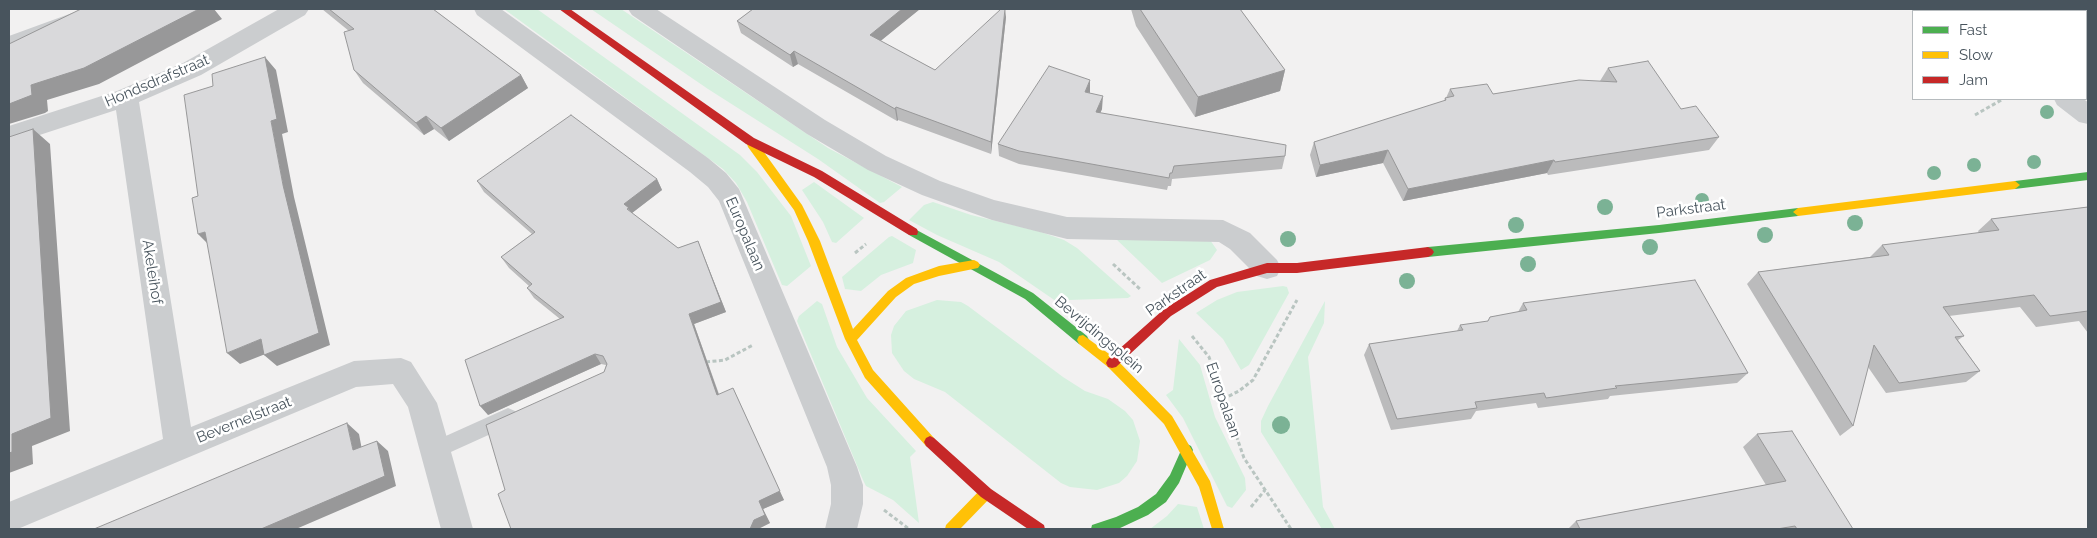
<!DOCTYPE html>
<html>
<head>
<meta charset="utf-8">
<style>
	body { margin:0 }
	#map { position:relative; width:2097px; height:538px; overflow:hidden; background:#f2f1f1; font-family:Raleway,sans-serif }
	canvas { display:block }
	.frame { position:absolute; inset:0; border:10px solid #48545d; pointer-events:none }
	.legend { position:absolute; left:1912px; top:10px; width:175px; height:90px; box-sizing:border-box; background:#fff; border:1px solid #b6bbbe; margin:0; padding:6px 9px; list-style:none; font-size:15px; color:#48545d }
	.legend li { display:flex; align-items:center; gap:10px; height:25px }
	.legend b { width:25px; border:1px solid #b6bbbe }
</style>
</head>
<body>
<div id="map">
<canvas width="2097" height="538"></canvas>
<div class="frame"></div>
<ul class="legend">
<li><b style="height:6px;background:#4caf50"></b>Fast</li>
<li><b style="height:6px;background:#ffc107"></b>Slow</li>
<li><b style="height:6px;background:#c62828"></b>Jam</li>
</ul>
</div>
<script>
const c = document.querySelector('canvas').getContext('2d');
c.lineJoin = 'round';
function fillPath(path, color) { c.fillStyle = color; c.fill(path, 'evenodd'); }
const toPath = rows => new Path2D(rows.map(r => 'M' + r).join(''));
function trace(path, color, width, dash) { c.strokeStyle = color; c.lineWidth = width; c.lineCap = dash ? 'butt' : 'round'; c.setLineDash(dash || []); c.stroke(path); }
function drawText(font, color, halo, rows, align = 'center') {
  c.font = font + ' Raleway,sans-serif'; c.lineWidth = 5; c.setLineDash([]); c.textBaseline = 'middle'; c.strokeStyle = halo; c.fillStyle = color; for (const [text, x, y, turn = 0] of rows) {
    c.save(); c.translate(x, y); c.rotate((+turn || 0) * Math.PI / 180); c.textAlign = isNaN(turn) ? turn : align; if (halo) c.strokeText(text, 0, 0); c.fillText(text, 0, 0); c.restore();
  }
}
const green = toPath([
	[504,9,537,9,740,155,757,172,791,216,811,266,787,286,782,285,747,202,736,183,723,169],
	[591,9,621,9,828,148,902,187,884,202,880,203,818,159,708,89],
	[814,182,864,218,836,243,832,242,823,222,802,190],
	[933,202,971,215,1038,231,1064,240,1077,248,1131,296,1128,298,1069,300,1063,306,999,262,937,235,909,220,924,205],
	[892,236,916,250,913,263,881,275,861,291,845,289,842,277,889,237],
	[1116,239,1210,240,1217,250,1210,260,1162,283],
	[1283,286,1287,287,1289,293,1249,365,1241,370,1223,339,1196,313,1217,300,1237,292],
	[937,300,961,302,968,306,1063,377,1085,391,1108,399,1125,411,1133,420,1140,441,1137,461,1127,476,1119,483,1097,490,1070,487,1061,483,945,392,914,379,904,371,892,353,891,335,894,326,906,311],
	[817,301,822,304,837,347,867,398,916,451,910,457,919,523,893,500,866,486,863,480,797,321,799,316],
	[1325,301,1324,323,1308,357,1323,507,1335,529,1322,529,1261,432,1261,421,1268,406],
	[1179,339,1200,365,1215,417,1245,478,1246,490,1232,508,1227,506,1183,418,1166,395,1173,390],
	[1178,504,1197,507,1204,529,1150,529,1167,516]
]);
const path = toPath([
	[1975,115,2003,99],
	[855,253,866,244],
	[1113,264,1141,290],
	[1192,336,1209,357,1244,458,1291,529],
	[706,362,725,360,753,345],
	[1223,399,1239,391,1253,380,1297,300],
	[1251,507,1265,490],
	[884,510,909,529]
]);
const lane = toPath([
	[83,9,102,9,100,13,77,24,9,46,9,36,83,9],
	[508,408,515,411,518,417,515,423,442,456,435,459,428,456,425,450,428,444,508,408]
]);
const street = toPath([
	[279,9,309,9,305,15,201,75,139,102,191,427,354,361,401,358,411,362,437,403,473,529,441,529,408,407,393,384,356,387,20,528,9,529,9,502,163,439,116,110,9,145,9,126,117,91,183,63,279,9],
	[474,9,501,9,708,158,726,173,739,189,857,467,863,485,863,504,857,529,825,529,831,504,831,485,827,467,719,201,708,187,690,172,477,15,474,9],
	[628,9,656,9,825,120,886,156,940,181,994,200,1067,217,1223,220,1250,233,1277,260,1281,268,1277,276,1267,279,1257,276,1230,249,1219,242,1067,239,992,220,922,195,868,170,807,134,632,15,628,9],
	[1925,9,1950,9,1952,11,1926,11,1925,9],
	[2054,99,2083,99,2088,102,2088,124,2079,122,2057,105,2054,99]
]);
const fast = toPath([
	[2088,172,2088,180,2015,189,2010,185,2015,181,2088,172],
	[1798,208,1803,212,1798,216,1659,233,1428,257,1424,255,1422,252,1424,249,1428,247,1659,225,1798,208],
	[913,228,1033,293,1087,336,1089,340,1087,344,1083,345,1079,344,1025,299,909,235,908,232,909,229,913,228],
	[1187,444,1191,446,1193,450,1179,483,1166,502,1148,515,1118,529,1091,529,1092,525,1116,517,1138,507,1156,494,1170,475,1183,446,1187,444]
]);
const slow = toPath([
	[752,140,756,141,802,205,820,241,853,329,888,291,906,278,939,266,974,260,978,262,980,265,978,268,939,276,914,284,896,297,857,340,873,370,934,438,936,442,934,446,930,448,926,446,865,378,845,339,808,241,794,210,748,147,747,144,748,141,752,140],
	[2015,181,2020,185,2015,189,1798,216,1793,212,1798,208,2015,181],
	[1083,335,1116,359,1172,416,1210,481,1224,529,1212,529,1199,487,1164,424,1108,367,1079,344,1077,340,1079,336,1083,335],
	[986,487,991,489,992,493,991,497,960,529,945,529,946,525,981,489,986,487]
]);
const jam = toPath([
	[559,9,570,9,754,138,822,171,917,229,918,232,917,235,909,235,814,177,746,144,559,9],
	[1428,247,1432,249,1434,252,1432,255,1428,257,1297,273,1267,273,1217,287,1171,316,1116,367,1112,368,1108,367,1106,363,1108,359,1163,310,1210,280,1267,263,1297,263,1428,247],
	[930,436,934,438,991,489,1044,525,1045,529,1028,529,981,497,926,446,924,442,926,438,930,436]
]);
const trees = [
	[2047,112,7],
	[2034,162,7],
	[1974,165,7],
	[1934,173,7],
	[1702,200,7],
	[1605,207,8],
	[1855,223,8],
	[1516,225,8],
	[1765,235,8],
	[1288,239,8],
	[1650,247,8],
	[1528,264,8],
	[1407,281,8],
	[1281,425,9]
];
const wall = toPath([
	[322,9,433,9,521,75,528,88,449,141,434,129,424,135,363,83,354,70,349,31],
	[753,9,920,9,880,41,935,70,1006,17,991,154,898,120,897,121,798,64,793,67,741,33,737,21],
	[1131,9,1240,9,1285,70,1280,91,1195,117,1136,26],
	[1992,9,2088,9,2088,85,2086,83,2086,11,1994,11],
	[1608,68,1681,109,1719,137,1709,150,1548,175,1547,173,1403,201,1383,163,1316,177,1310,155,1314,142,1444,101,1445,98,1446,98,1450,89,1493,94,1600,81],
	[1090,93,1102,109,1100,113,1285,156,1282,169,1172,179,1171,186,1168,186,1167,190,1019,164,999,156,998,144],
	[657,179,662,190,632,213,678,248,698,241,702,252,726,312,694,324,719,394,784,500,763,509,770,523,758,529,505,490,604,372,606,365,601,364,488,415,560,319,534,298,527,288,529,286,509,268,501,257,532,234,484,192,477,181],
	[2088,207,2088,333,2079,321,2036,327,2020,307,1949,316,1964,336,1958,340,1980,371,1966,382,1886,393,1868,367,1853,426,1840,436,1747,284,1758,272,1870,257,1882,245,1979,233,1978,231,1991,219],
	[1523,303,1748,373,1737,383,1610,396,1608,399,1538,408,1536,403,1476,411,1471,419,1391,430,1364,355,1369,344,1457,331,1460,325,1487,322,1490,317,1518,312],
	[1757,434,1853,529,1568,529,1576,521,1766,485,1743,447]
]);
const shadedWall = toPath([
	[199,9,214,9,222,19,99,84,47,100,48,111,45,113,9,124,9,104,31,85],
	[902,9,920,9,872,48,870,35],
	[1005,9,1006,17,991,154,991,142],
	[794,51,798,64,793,67,790,55],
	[265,57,276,70,288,132,282,134,294,197,330,345,277,366,264,355,283,185,271,121],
	[1285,70,1280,91,1195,117,1198,97],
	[521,75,528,88,449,141,441,128],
	[1090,80,1090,93,1085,92],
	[1103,96,1102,109,1095,125,1096,112],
	[896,107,898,120,897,121,895,109],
	[426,116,434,129,424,135,416,123],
	[33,129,50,144,70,431,32,446,33,464,9,473,9,453],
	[1388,150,1383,163,1316,177,1320,165],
	[1554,160,1547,173,1403,201,1408,189],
	[657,179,662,190,632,213,624,204],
	[205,232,211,247,198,234],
	[698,241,726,312,694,324,722,404,717,395,689,314],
	[261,339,273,351,240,364,227,353],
	[595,354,601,364,488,415,480,406],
	[733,388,784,500,763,509,770,523,758,529,750,529,759,501],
	[347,423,359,434,364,461,353,450],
	[377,441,388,451,396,486,296,529,261,529]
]);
const building = toPath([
	[81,9,199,9,84,68,31,85,32,95,9,104,9,44,81,9],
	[329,9,433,9,521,75,441,128,426,116,416,123,354,70,344,32,354,29,329,9],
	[753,9,902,9,870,35,935,70,1001,9,1005,9,991,142,896,107,895,109,794,51,790,55,737,21,753,9],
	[1140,9,1240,9,1285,70,1198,97,1140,9],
	[2023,9,2088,9,2088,51,2086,48,2086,11,2026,11,2023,9],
	[265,57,277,119,271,121,283,185,319,333,264,355,261,339,227,353,205,232,198,234,192,198,198,196,184,95,213,86,212,74,265,57],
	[1648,61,1681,109,1696,106,1719,137,1555,162,1554,160,1408,189,1388,150,1320,165,1314,142,1446,100,1445,98,1454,96,1450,89,1487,84,1493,94,1579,80,1617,82,1608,68,1648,61],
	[1049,66,1090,80,1085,92,1103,96,1096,112,1286,145,1285,156,1174,166,1172,173,1170,173,1169,178,1019,151,998,144,1049,66],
	[571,115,657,179,624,204,629,208,627,209,678,248,698,241,721,302,689,314,717,395,733,388,780,491,759,501,765,515,754,520,750,529,511,529,498,494,505,490,486,425,604,372,607,364,603,356,595,354,480,406,465,360,564,317,527,288,532,284,501,257,535,232,477,181,571,115],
	[33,129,51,418,12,434,12,452,9,453,9,137,33,129],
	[2088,207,2088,311,2050,316,2034,295,1943,307,1964,336,1955,337,1980,371,1899,383,1874,345,1853,426,1758,272,1889,255,1882,245,1999,230,1991,219,2088,207],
	[1695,280,1748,373,1615,386,1617,388,1546,398,1544,393,1475,402,1477,408,1397,419,1369,344,1463,330,1460,325,1488,321,1490,317,1527,310,1523,303,1695,280],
	[347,423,353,450,377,441,385,476,261,529,94,529,347,423],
	[1792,431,1853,529,1797,529,1795,526,1777,529,1580,529,1576,521,1786,481,1757,434,1792,431]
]);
const streetNames = [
	["Hondsdrafstraat",157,81,-23],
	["Parkstraat",1691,209,-7],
	["Europalaan",745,234,67],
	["Akeleihof",152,272,81],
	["Parkstraat",1176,293,-35],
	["Bevrijdingsplein",1099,335,40],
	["Europalaan",1223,400,71],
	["Bevernelstraat",244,420,-22]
];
fillPath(green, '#d6f0df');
trace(path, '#b9c5c1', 3, [4, 2.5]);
fillPath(lane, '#cbcdcf');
fillPath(street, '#cbcdcf');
fillPath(fast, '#4caf50');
fillPath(slow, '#ffc107');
fillPath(jam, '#c62828');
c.fillStyle = '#7bb295';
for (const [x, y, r] of trees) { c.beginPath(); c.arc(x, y, r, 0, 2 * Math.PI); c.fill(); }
fillPath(wall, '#bbbbbc');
fillPath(shadedWall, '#989899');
fillPath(building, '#d9d9db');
trace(building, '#989899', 1);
drawText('15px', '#48545d', '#fff', streetNames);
</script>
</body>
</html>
